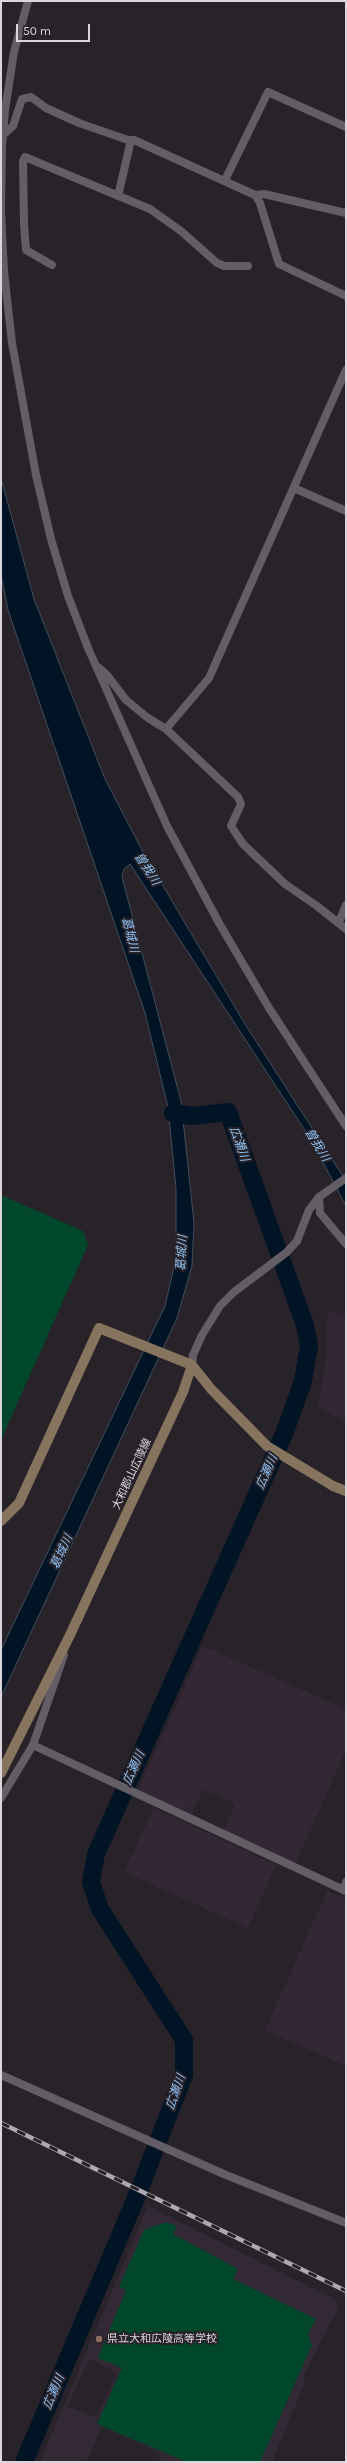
<!DOCTYPE html>
<html>
<head>
<meta charset="utf-8">
<style>
	body { margin:0 }
	#map { position:relative; width:347px; height:2463px; overflow:hidden; background:#282229; font-family:Karla,sans-serif }
	canvas { display:block }
	.frame { position:absolute; inset:0; border:2px solid #dad6db; pointer-events:none }
	.scale { position:absolute; left:16px; top:24px; width:74px; height:18px; box-sizing:border-box; border:2px solid #dad6db; border-top:0; padding-left:5px; font-size:12px; line-height:14px; white-space:nowrap; color:#dad6db; -webkit-text-stroke:3px #282229; paint-order:stroke }
</style>
</head>
<body>
<div id="map">
<canvas width="347" height="2463"></canvas>
<div class="frame"></div>
<div class="scale">50 m</div>
</div>
<script>
const c = document.querySelector('canvas').getContext('2d');
c.lineJoin = 'round';
function fillPath(path, color) { c.fillStyle = color; c.fill(path, 'evenodd'); }
const toPath = rows => new Path2D(rows.map(r => 'M' + r).join(''));
function trace(path, color, width, dash) { c.strokeStyle = color; c.lineWidth = width; c.lineCap = dash ? 'butt' : 'round'; c.setLineDash(dash || []); c.stroke(path); }
function drawText(font, color, halo, rows, align = 'center') {
  c.font = font + ' Karla,"Noto Sans JP",sans-serif'; c.lineWidth = 4; c.setLineDash([]); c.textBaseline = 'middle'; c.strokeStyle = halo; c.fillStyle = color; for (const [text, x, y, turn = 0] of rows) {
    c.save(); c.translate(x, y); c.rotate((+turn || 0) * Math.PI / 180); c.textAlign = isNaN(turn) ? turn : align; if (halo) c.strokeText(text, 0, 0); c.fillText(text, 0, 0); c.restore();
  }
}
const industrial = toPath([
	[332,1311,346,1317,346,1421,318,1408,326,1357,327,1315],
	[203,1646,346,1709,346,1750,296,1863,224,1831,235,1804,204,1789,191,1816,138,1790],
	[154,1808,276,1865,248,1928,124,1872],
	[327,1891,346,1899,346,2066,265,2030]
]);
const built = toPath([
	[148,2206,335,2299,338,2308,304,2375,305,2382,272,2462,260,2462,312,2345,307,2334,316,2319,233,2279,238,2269,173,2234,177,2227,119,2287,127,2290,98,2358,122,2368,97,2424,187,2462,158,2462,161,2453,102,2427,86,2462,40,2462],
	[89,2359,117,2372,96,2418,68,2406]
]);
const green = toPath([
	[1,1195,83,1231,88,1245,1,1440],
	[166,2222,177,2226,173,2234,238,2269,233,2279,316,2319,308,2334,312,2345,260,2462,187,2462,97,2424,122,2368,98,2358,126,2290,119,2287,144,2230]
]);
const water = toPath([
	[1,478,34,599,105,779,144,854,245,1024,346,1181,346,1206,310,1138,130,864,124,869,122,877,181,1101,194,1223,192,1266,177,1318,1,1697,1,1650,165,1306,176,1258,176,1188,168,1107,145,1013,8,610,1,574,1,478]
]);
const river = toPath([
	[24,2462,136,2198,184,2075,184,2040,100,1909,91,1882,96,1854,284,1434,303,1381,309,1346,305,1325,228,1112,192,1116,173,1113]
]);
const street = toPath([
	[28,1,14,52,5,110,2,147,1,210,4,272,12,343,36,475,51,539,68,596,88,648,167,826,219,923,269,1008,346,1126],
	[3,135,13,126,22,99,31,97,46,108,79,123,128,140,134,140,255,195,264,194,346,213],
	[225,180,268,92,346,127],
	[255,195,260,203,279,264,346,296],
	[118,196,131,140],
	[52,265,26,250,24,224,23,161,25,157,150,209,181,231,217,263,224,266,248,266],
	[294,488,346,511],
	[98,667,107,675,126,700,148,718,166,729,238,797,241,804,231,826,243,844,285,884,317,906,346,929],
	[166,729,209,678,346,370],
	[339,922,346,905],
	[319,1197,320,1213,346,1244],
	[192,1365,193,1355,202,1335,220,1306,234,1292,287,1252,297,1241,309,1210,319,1197,346,1178],
	[33,1745,346,1891],
	[1,1798,33,1745,64,1655],
	[343,1890,346,1882],
	[1,2075,226,2175,346,2223]
]);
const secondary = toPath([
	[192,1365,211,1389,267,1446,333,1486,346,1491],
	[1,1521,19,1503,99,1328,192,1365],
	[1,1773,70,1635,183,1392,192,1365]
]);
const rail = toPath([
	[1,2123,346,2291]
]);
const markers = [
	[99,2339,4,"#8d6e63"]
];
const streetNames = [
	["大和郡山広陵線",132,1474,-65]
];
const poiNames = [
	["県立大和広陵高等学校",107,2339]
];
const waterNames = [
	["曽我川",147,869,57],
	["葛城川",130,935,76],
	["広瀬川",239,1144,70],
	["曽我川",317,1145,59],
	["葛城川",182,1253,-87],
	["広瀬川",267,1472,-66],
	["葛城川",62,1552,-65],
	["広瀬川",134,1768,-66],
	["広瀬川",176,2092,-71],
	["広瀬川",54,2392,-67]
];
fillPath(industrial, '#332735');
fillPath(built, '#332936');
fillPath(green, '#00472b');
fillPath(water, '#011426');
trace(water, '#424e5c', 1);
trace(river, '#011426', 18);
trace(street, '#635d65', 8);
trace(secondary, '#86745e', 10);
trace(rail, '#aea9af', 4.5);
trace(rail, '#282229', 3, [9]);
for (const [x, y, r, color] of markers) { const dot = new Path2D(); dot.arc(x, y, r, 0, 2 * Math.PI); c.fillStyle = color; c.fill(dot); trace(dot, '#282229', 1.5); }
drawText('11px', '#dad6db', '#282229', streetNames);
drawText('11px', '#dad6db', '#282229', poiNames, 'left');
drawText('italic 12px', '#90c4f5', '#282229', waterNames);
</script>
</body>
</html>
